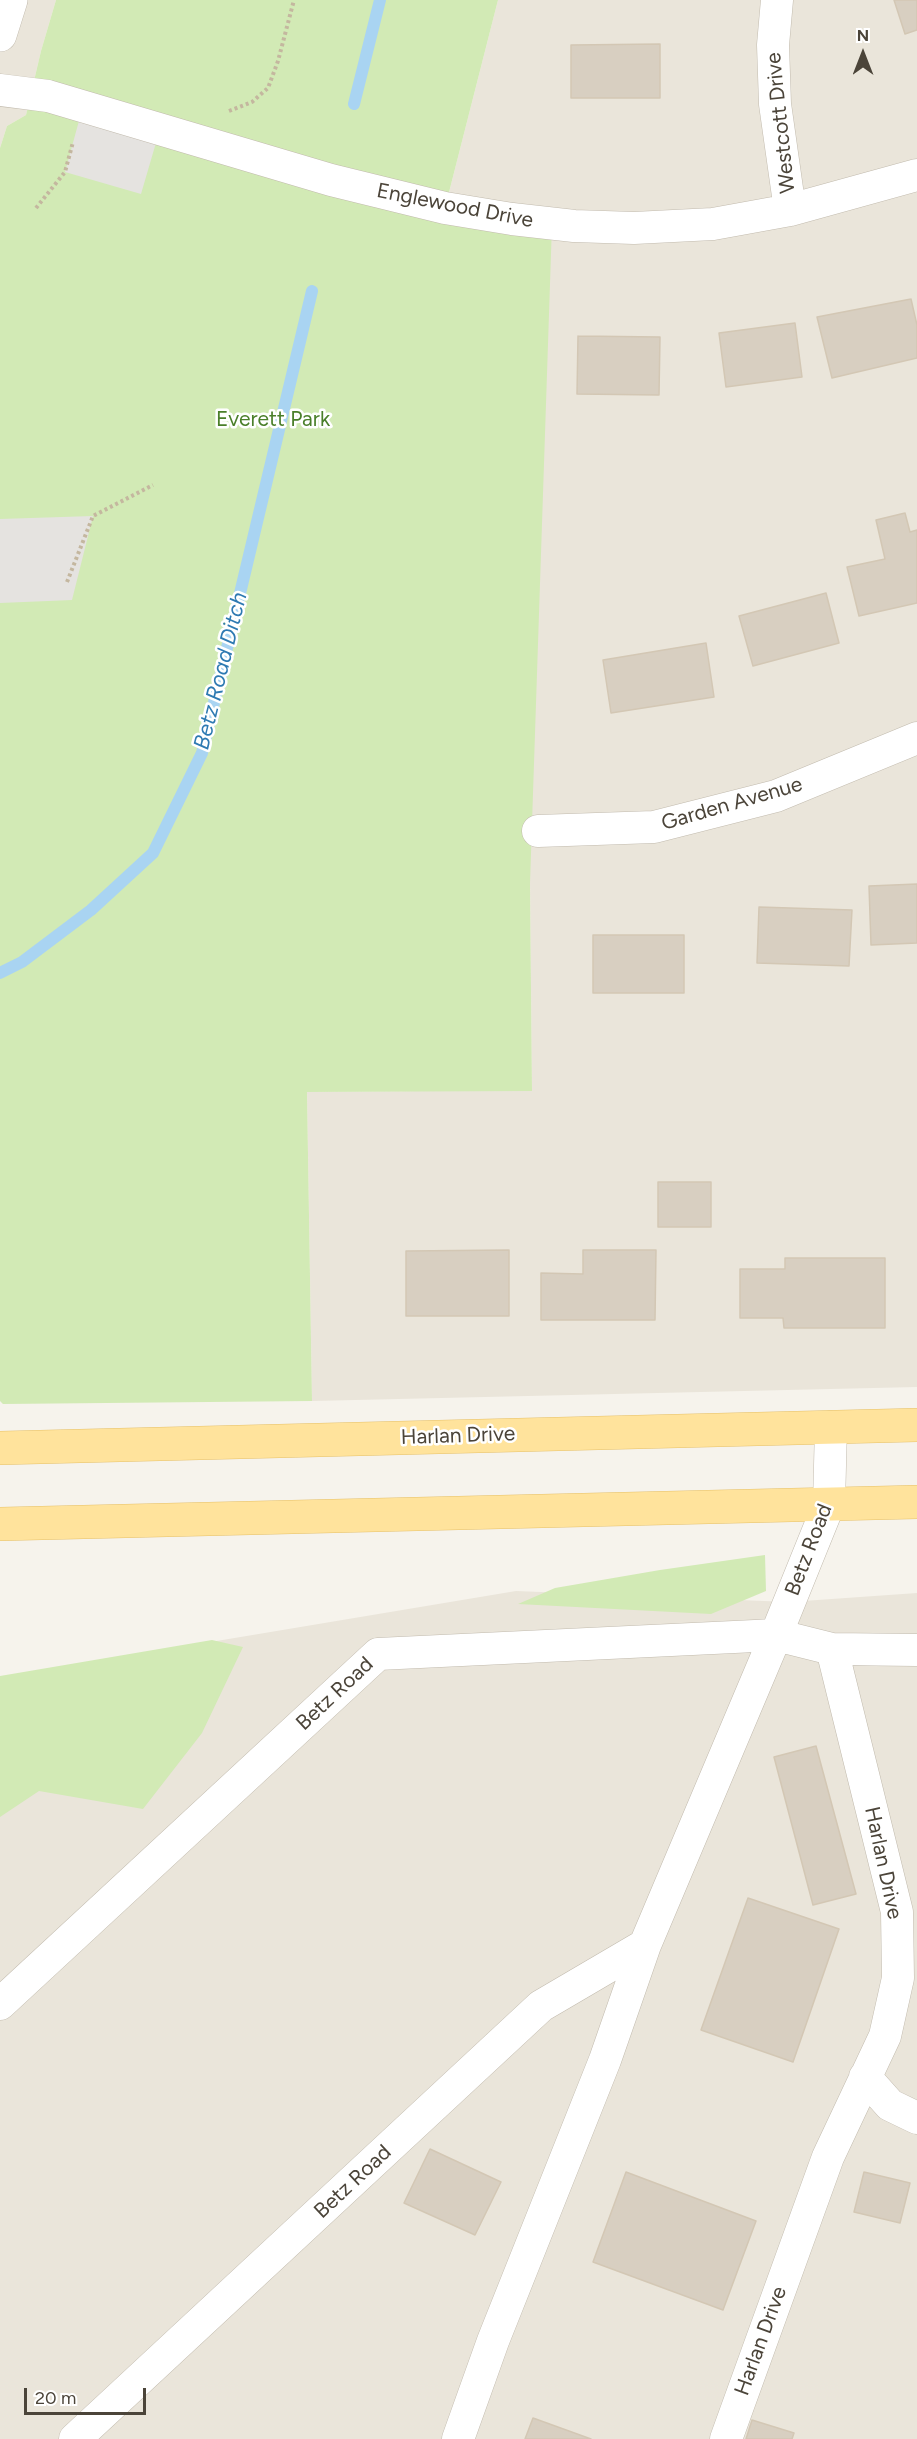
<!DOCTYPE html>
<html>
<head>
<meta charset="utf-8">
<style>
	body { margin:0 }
	#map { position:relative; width:917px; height:2439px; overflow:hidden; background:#f6f3ec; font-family:Figtree,sans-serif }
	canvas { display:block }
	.north { position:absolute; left:833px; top:24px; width:60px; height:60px; -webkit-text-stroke:4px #fff; paint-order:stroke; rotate:0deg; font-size:16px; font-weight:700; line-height:24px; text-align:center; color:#4b4439 }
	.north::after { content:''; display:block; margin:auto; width:21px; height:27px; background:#4b4439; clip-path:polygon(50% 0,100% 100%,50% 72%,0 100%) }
	.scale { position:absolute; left:24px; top:2388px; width:122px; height:27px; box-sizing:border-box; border:3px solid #4b4439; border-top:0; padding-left:8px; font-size:18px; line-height:21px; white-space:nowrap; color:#4b4439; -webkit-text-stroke:4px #fff; paint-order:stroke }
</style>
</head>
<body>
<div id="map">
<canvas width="917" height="2439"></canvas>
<div class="north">N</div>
<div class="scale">20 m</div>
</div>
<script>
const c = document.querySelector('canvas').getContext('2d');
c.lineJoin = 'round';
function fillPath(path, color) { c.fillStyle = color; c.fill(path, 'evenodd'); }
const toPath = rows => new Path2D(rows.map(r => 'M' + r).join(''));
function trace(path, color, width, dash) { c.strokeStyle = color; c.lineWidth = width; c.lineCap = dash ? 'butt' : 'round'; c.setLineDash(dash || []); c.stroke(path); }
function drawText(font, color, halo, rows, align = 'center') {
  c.font = font + ' Figtree,sans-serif'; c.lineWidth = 5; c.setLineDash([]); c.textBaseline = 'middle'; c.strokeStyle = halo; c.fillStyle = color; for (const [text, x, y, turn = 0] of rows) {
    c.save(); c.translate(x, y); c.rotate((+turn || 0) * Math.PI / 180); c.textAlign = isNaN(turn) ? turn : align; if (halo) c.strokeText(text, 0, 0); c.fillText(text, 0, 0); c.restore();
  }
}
const residential = toPath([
	[0,0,56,0,41,51,26,115,7,126,0,148],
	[498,0,917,0,917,1387,312,1401,307,1092,532,1090,530,883,445,208],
	[516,1591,789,1602,917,1593,917,2439,0,2439,0,1708,43,1670]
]);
const green = toPath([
	[56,0,498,0,445,208,552,224,530,883,532,1091,307,1092,312,1401,3,1404,0,1401,0,148,7,126,26,115,41,51],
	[765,1555,766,1591,711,1614,518,1604,555,1588,660,1570],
	[212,1640,243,1647,202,1733,143,1809,39,1791,0,1817,0,1676]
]);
const parking = toPath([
	[83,106,160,129,141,194,65,172],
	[93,516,72,600,0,603,0,519]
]);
const stream = toPath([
	[354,104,380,0],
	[0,973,22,962,91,910,153,853,202,753,312,291]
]);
const building = toPath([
	[894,0,917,0,917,30,905,34,894,0],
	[660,44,660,98,571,98,571,45,660,44],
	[911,299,917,325,917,358,832,378,817,317,911,299],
	[795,323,802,377,726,387,719,333,795,323],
	[578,336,660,337,659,395,577,394,578,336],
	[905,513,910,532,917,530,917,603,859,616,847,567,885,559,876,520,905,513],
	[826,593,839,643,753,666,739,616,826,593],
	[706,643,714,697,611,713,603,660,706,643],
	[917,884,917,943,871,945,869,886,917,884],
	[759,907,852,910,849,966,757,963,759,907],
	[593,935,684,935,684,993,593,993,593,935],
	[658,1182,711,1182,711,1227,658,1227,658,1182],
	[509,1250,509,1316,406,1316,406,1251,509,1250],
	[583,1250,656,1250,655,1320,541,1320,541,1273,583,1274,583,1250],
	[785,1258,885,1258,885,1328,784,1328,783,1318,740,1318,740,1269,785,1269,785,1258],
	[816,1746,856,1894,813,1905,774,1757,816,1746],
	[748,1898,839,1929,793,2062,701,2030,748,1898],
	[430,2149,501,2182,475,2235,404,2203,430,2149],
	[626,2172,756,2221,723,2310,593,2262,626,2172],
	[864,2172,910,2183,900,2223,854,2212,864,2172],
	[533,2418,591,2439,525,2439,533,2418],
	[752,2420,794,2433,792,2439,746,2439,752,2420]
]);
const path = toPath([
	[229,111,252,102,268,88,278,61,294,0],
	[36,208,65,172,73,142],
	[67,582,93,516,153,485]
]);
const minor = toPath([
	[777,0,773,45,775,104,790,210],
	[0,90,48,96,331,180,445,208,512,219,574,226,634,228,713,224,790,210,917,175],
	[538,831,654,827,776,796,917,738],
	[0,2004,378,1654,776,1635,832,1649,917,1650],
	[865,2077,890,2105,917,2118],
	[75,2439,541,2006,645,1945,776,1635,829,1504,831,1427],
	[458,2439,493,2341,605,2060,645,1945],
	[726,2439,828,2157,885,2036,898,1978,897,1912,832,1649]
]);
const tertiary = toPath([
	[0,35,11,0]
]);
const primary = toPath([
	[0,1448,917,1425],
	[0,1524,917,1502]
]);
const streetNames = [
	["Westcott Drive",781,123,-96],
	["Englewood Drive",455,206,11],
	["Garden Avenue",732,804,-16],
	["Harlan Drive",458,1436,-2],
	["Betz Road",809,1550,-69],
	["Betz Road",335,1694,-43],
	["Harlan Drive",883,1863,78],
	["Betz Road",353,2182,-43],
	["Harlan Drive",761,2341,-70]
];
const parkNames = [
	["Everett Park",273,420]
];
const waterNames = [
	["Betz Road Ditch",221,671,-76]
];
fillPath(residential, '#eae5da');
fillPath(green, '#d2eab5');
fillPath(parking, '#e5e3e0');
trace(stream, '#a9d4f2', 12);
fillPath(building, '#d8cfc1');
trace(building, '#d3c7b4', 1.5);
trace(minor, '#c2bbae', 33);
trace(tertiary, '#c2bbae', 34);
trace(primary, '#e6c16a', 34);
trace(path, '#c4b79f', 4, [3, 3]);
trace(minor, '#fff', 32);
trace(tertiary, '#fff', 33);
trace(primary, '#ffe39c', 33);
drawText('21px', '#4b4439', '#fff', streetNames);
drawText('21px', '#4a7f2a', '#fff', parkNames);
drawText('italic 22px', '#2e7ab2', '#fff', waterNames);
</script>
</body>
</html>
